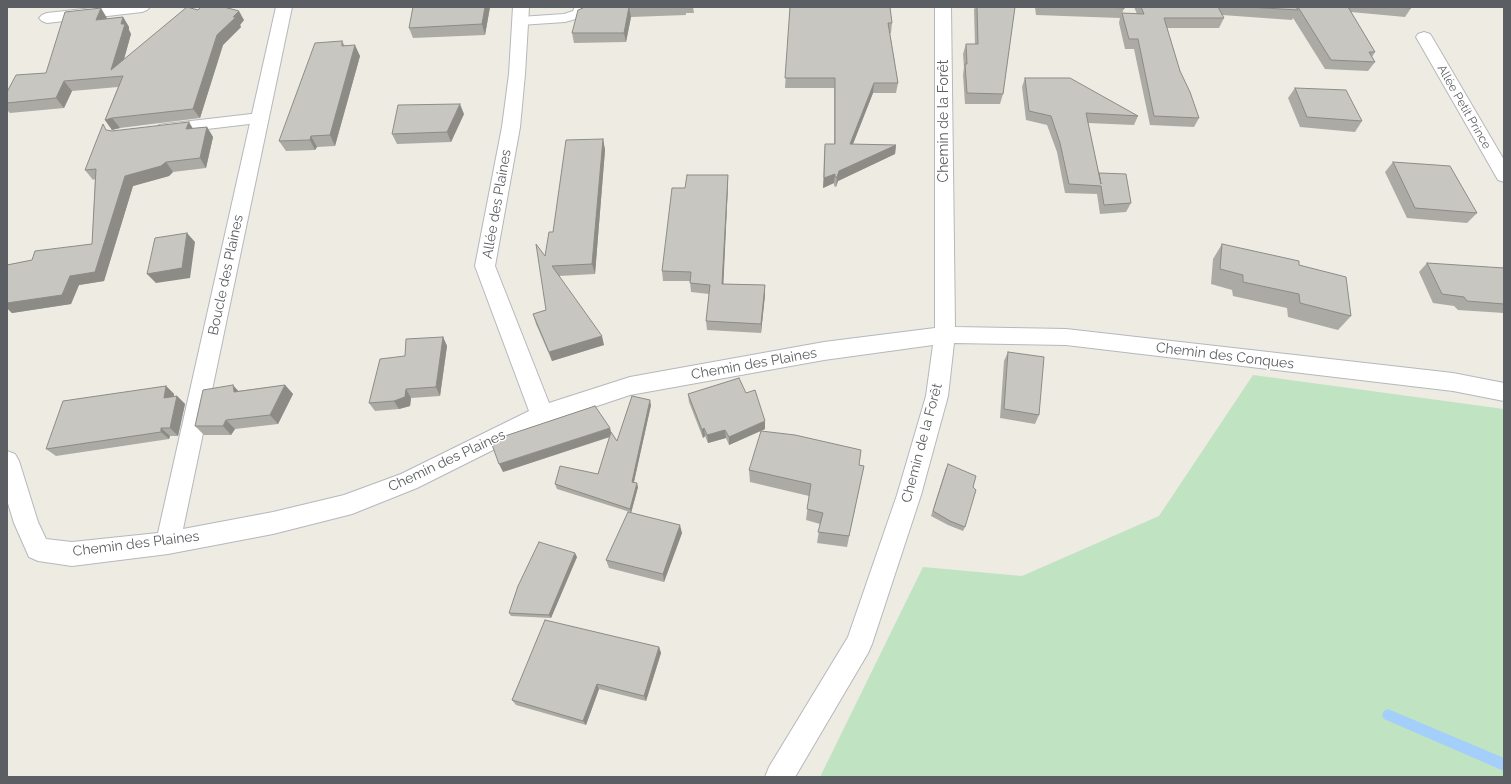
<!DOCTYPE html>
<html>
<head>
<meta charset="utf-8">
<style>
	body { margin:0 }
	#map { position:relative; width:1511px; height:784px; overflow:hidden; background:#edebe2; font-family:Raleway,sans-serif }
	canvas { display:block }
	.frame { position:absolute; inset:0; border:8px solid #5b5e62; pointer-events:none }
</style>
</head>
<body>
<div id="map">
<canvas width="1511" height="784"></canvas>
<div class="frame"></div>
</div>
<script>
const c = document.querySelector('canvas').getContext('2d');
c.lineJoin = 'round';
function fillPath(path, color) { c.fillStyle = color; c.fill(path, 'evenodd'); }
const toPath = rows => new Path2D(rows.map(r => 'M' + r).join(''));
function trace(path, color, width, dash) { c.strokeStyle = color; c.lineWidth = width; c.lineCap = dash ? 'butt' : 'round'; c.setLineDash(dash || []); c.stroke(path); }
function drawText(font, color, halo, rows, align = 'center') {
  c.font = font + ' Raleway,sans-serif'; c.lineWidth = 3; c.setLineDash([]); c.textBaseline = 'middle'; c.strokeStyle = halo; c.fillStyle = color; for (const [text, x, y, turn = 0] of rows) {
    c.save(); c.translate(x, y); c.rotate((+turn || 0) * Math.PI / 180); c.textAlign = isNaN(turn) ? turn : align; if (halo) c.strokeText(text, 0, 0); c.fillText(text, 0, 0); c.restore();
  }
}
const green = toPath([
	[1253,375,1504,409,1504,777,820,777,923,567,1022,576,1159,516]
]);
const stream = toPath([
	[1388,709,1504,758,1504,771,1384,719,1382,715,1384,711,1388,709]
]);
const service = toPath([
	[575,7,589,7,583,17,565,22,520,25,515,24,513,21,515,18,520,17,564,14,573,11,575,7],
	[260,113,266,114,268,118,266,122,165,134,159,133,157,129,159,125,165,124,260,113]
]);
const minor = toPath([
	[102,7,150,7,147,10,142,12,47,23,42,21,39,18,42,15,47,13,102,7],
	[276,7,292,7,183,529,273,512,344,495,401,474,529,411,475,266,502,127,509,74,513,7,529,7,525,74,520,127,495,266,549,403,630,377,824,342,935,328,935,7,951,7,955,327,1066,329,1453,373,1504,383,1504,401,1453,391,1066,345,954,343,948,396,921,495,872,644,868,653,795,777,765,777,769,767,848,637,897,495,926,396,933,345,824,360,630,395,549,422,417,488,352,514,273,534,168,554,72,566,38,561,29,557,14,523,7,500,7,451,15,454,19,461,38,522,46,539,72,542,158,533,276,7],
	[1424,32,1430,34,1432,37,1504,160,1504,182,1498,180,1416,37,1418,34,1424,32]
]);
const wall = toPath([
	[75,7,93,7,76,8],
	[490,7,485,35,413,38,409,28],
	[583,7,693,7,694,13,686,13,686,15,631,17,626,42,574,43,572,33],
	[790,7,892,23,891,33,890,33,898,83,896,93,873,93,853,144,896,145,895,154,838,181,836,187,834,186,834,183,823,188,824,154,825,144,834,144,834,88,785,88],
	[975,7,1015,7,1003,94,1000,104,965,104,963,75,964,67,963,54,966,44,975,44,974,10],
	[1035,7,1125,7,1122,13,1137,14,1134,7,1411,7,1411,8,1405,17,1351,12,1375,52,1372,57,1375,62,1368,71,1325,69,1293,18,1292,20,1222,15,1224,18,1219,28,1167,28,1180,71,1199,118,1194,127,1150,125,1134,49,1125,49,1119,23,1120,18,1036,15],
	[198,10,244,20,240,25,241,27,223,45,200,118,120,128,112,130,105,120,118,87,72,91,64,108,10,113,7,110,7,92,46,73,107,18,107,19,123,17,129,27,129,30,131,34,124,59],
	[342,41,345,46,360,56,335,146,317,147,315,150,286,151,279,141],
	[1025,78,1138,116,1134,125,1088,123,1099,174,1099,173,1131,203,1126,212,1100,214,1097,194,1065,193,1057,152,1047,125,1026,120,1022,87],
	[1295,88,1362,121,1355,132,1300,127,1288,98],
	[464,114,451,142,397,144,392,134],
	[207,127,213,137,206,168,173,172,169,176,133,186,104,281,79,285,71,304,12,313,7,308,7,265,32,260,92,244,95,179,93,180,85,170,107,130,112,131,193,129],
	[603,139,605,150,595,274,559,276,604,345,552,361,536,324,533,314,546,310,553,232],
	[1393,162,1477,213,1467,223,1407,218,1385,172],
	[728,175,728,185,723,284,765,285,765,295,761,333,707,330,706,321,709,294,691,292,690,281,663,281,662,271,685,188],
	[1222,244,1299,265,1351,316,1338,330,1288,317,1287,308,1233,296,1232,290,1211,284,1213,259],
	[1427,263,1504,269,1504,313,1458,310,1454,306,1433,303,1419,272],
	[443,337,447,346,440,396,411,398,410,406,399,409,375,411,369,403,405,356],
	[1008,352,1039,415,1035,424,1000,418,1004,361],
	[285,385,293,394,278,424,235,429,231,435,204,435,195,426,238,391],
	[166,386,174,394,174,396,177,396,185,404,178,436,170,436,169,439,56,456,46,449],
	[746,393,765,429,729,445,726,438,708,443,705,436,703,438,689,402,688,394],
	[651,405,634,482,638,487,631,513,682,533,664,582,609,568,606,560,630,512,557,489,555,484,598,474,610,437,503,472,610,428,611,433,617,441],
	[859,465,864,466,847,547,817,543,820,524,806,520,809,496,750,482,749,470],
	[946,468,973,487,965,527,963,531,948,525,931,516],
	[577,557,551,618,511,616,509,613],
	[659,647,661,653,646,701,599,689,586,725,516,705,512,700]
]);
const shadedWall = toPath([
	[485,7,490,7,485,35,482,24],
	[629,7,631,17,626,42,624,33],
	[101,8,107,18,103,30,96,20],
	[239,11,244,20,240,25,241,27,223,45,200,118,193,109,217,35],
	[123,17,129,27,129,30,131,34,119,77,111,70],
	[355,45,360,56,335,146,330,135],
	[64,81,72,91,64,108,56,98],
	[874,83,873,93,849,154,850,144],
	[460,104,464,114,451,142,447,132],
	[112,118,120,128,112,130,105,120],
	[189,122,195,132,186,129],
	[207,127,213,137,206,168,200,158],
	[311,136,317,147,315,150,310,140],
	[603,139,605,150,595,274,592,264],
	[896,145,895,154,838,181,836,187,837,177,839,171],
	[166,162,173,172,169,176,133,186,104,281,79,285,71,304,12,313,7,308,7,294,70,276,95,272,125,176],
	[835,174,834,183,823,188,824,178],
	[728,175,728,185,723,293,722,284],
	[187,233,195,242,190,278,156,283,147,274],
	[765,285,765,295,761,333,761,324],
	[602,336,604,345,552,361,549,352],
	[443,337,447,346,440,396,436,387],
	[233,385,241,394,234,392],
	[285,385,293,394,278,424,270,415],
	[166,386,174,394,172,406,164,398],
	[406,389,411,398,410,406,399,409,394,401],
	[177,396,185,404,178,436,170,428],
	[650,400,651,405,633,486,632,482],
	[226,420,235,429,231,435,223,426],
	[765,421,765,429,729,445,729,437],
	[161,428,170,436,169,439,161,432],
	[610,428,612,436,503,472,499,464],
	[704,428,705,436,703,438,702,430],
	[725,430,726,438,708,443,707,435],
	[637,483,638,487,631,513,630,509],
	[680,525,682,533,664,582,663,574],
	[575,553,577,557,551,618,549,615],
	[659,647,661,653,646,701,644,696],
	[597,684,599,689,586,725,583,721]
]);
const building = toPath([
	[187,7,198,10,201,7,224,7,239,11,233,17,236,17,217,35,193,109,112,118,105,120,123,76,64,81,56,98,7,103,7,92,16,75,46,73,65,12,101,8,96,20,123,17,121,24,125,24,111,70,187,7],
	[413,7,485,7,482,24,409,28,413,7],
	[583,7,633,7,629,7,624,33,572,33,578,10,583,8,583,7],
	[790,7,890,7,892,23,888,23,898,83,874,83,850,144,896,145,839,171,837,177,835,177,835,174,824,178,825,144,835,144,835,78,785,78,790,7],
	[977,7,1015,7,1003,94,967,93,965,64,967,64,966,44,978,44,977,7],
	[1106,7,1125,7,1125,8,1106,7],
	[1141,7,1218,7,1224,18,1164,18,1180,71,1190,92,1199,118,1154,116,1138,39,1129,39,1122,13,1144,14,1141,7],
	[1248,7,1296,7,1298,10,1248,7],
	[1298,7,1348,7,1375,52,1369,52,1375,62,1331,60,1298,7],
	[1399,7,1411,7,1411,8,1399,7],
	[342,41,342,46,355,45,330,135,311,136,310,140,279,141,315,43,342,41],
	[1025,78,1070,78,1138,116,1086,113,1101,184,1099,173,1126,174,1131,203,1104,205,1101,186,1069,184,1060,143,1051,116,1029,111,1025,78],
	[1295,88,1346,90,1362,121,1307,117,1295,88],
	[460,104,447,132,392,134,398,105,460,104],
	[189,122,186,129,207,127,200,158,166,162,161,166,125,176,95,272,70,276,62,295,7,303,7,265,32,260,35,251,92,244,96,169,85,170,103,124,106,130,112,131,189,122],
	[603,139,592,264,552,266,602,336,549,352,533,314,546,310,536,244,545,256,549,232,553,232,566,140,603,139],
	[1393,162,1450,166,1477,213,1415,208,1393,162],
	[687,175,728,175,722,284,765,285,761,324,706,321,710,285,690,283,691,272,662,271,672,188,685,188,687,175],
	[187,233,182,268,147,274,155,238,187,233],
	[1222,244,1299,261,1299,265,1346,277,1351,316,1300,303,1299,294,1243,282,1243,275,1220,269,1222,244],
	[1427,263,1504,268,1504,304,1467,301,1464,297,1442,294,1427,263],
	[443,337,436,387,406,389,405,397,394,401,369,403,380,359,405,356,406,339,443,337],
	[1008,352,1044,357,1039,415,1004,409,1008,352],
	[739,378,746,393,755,390,765,421,729,437,725,430,707,435,704,428,702,430,688,394,739,378],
	[233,385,234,392,285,385,270,415,226,420,223,426,195,426,203,390,233,385],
	[166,386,164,398,177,396,170,428,161,428,161,432,46,449,63,401,166,386],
	[632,396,650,400,632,482,637,483,630,509,555,484,560,466,598,474,611,432,617,441,632,396],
	[595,406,610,428,499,464,491,442,502,437,595,406],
	[761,431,795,435,861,450,859,465,864,466,849,536,818,532,823,513,807,509,811,484,749,470,761,431],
	[948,464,976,476,973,487,976,490,965,527,950,521,933,511,948,464],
	[628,512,680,525,663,574,606,560,628,512],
	[539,542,575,553,549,615,509,613,518,586,539,542],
	[545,620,659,647,644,696,597,684,583,721,512,700,545,620]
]);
const farStreetnames = [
	["Allée Petit Prince",1464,107,60]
];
const streetNames = [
	["Chemin de la Forêt",944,121,-90],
	["Allée des Plaines",497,204,-80],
	["Boucle des Plaines",226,275,-78],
	["Chemin des Conques",1225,356,7],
	["Chemin des Plaines",754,364,-10],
	["Chemin de la Forêt",922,443,-75],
	["Chemin des Plaines",447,461,-25],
	["Chemin des Plaines",136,544,-7]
];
fillPath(green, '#c0e3c2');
fillPath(stream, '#a4cffb');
trace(service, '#b5b8bc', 2);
trace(minor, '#b5b8bc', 2);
fillPath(service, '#fff');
fillPath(minor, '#fff');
fillPath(wall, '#acaaa5');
fillPath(shadedWall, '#8c8b86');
fillPath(building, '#c8c6c0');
trace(building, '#8c8b86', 1);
drawText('12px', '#5b5e62', '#fff', farStreetnames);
drawText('14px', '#5b5e62', '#fff', streetNames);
</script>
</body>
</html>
